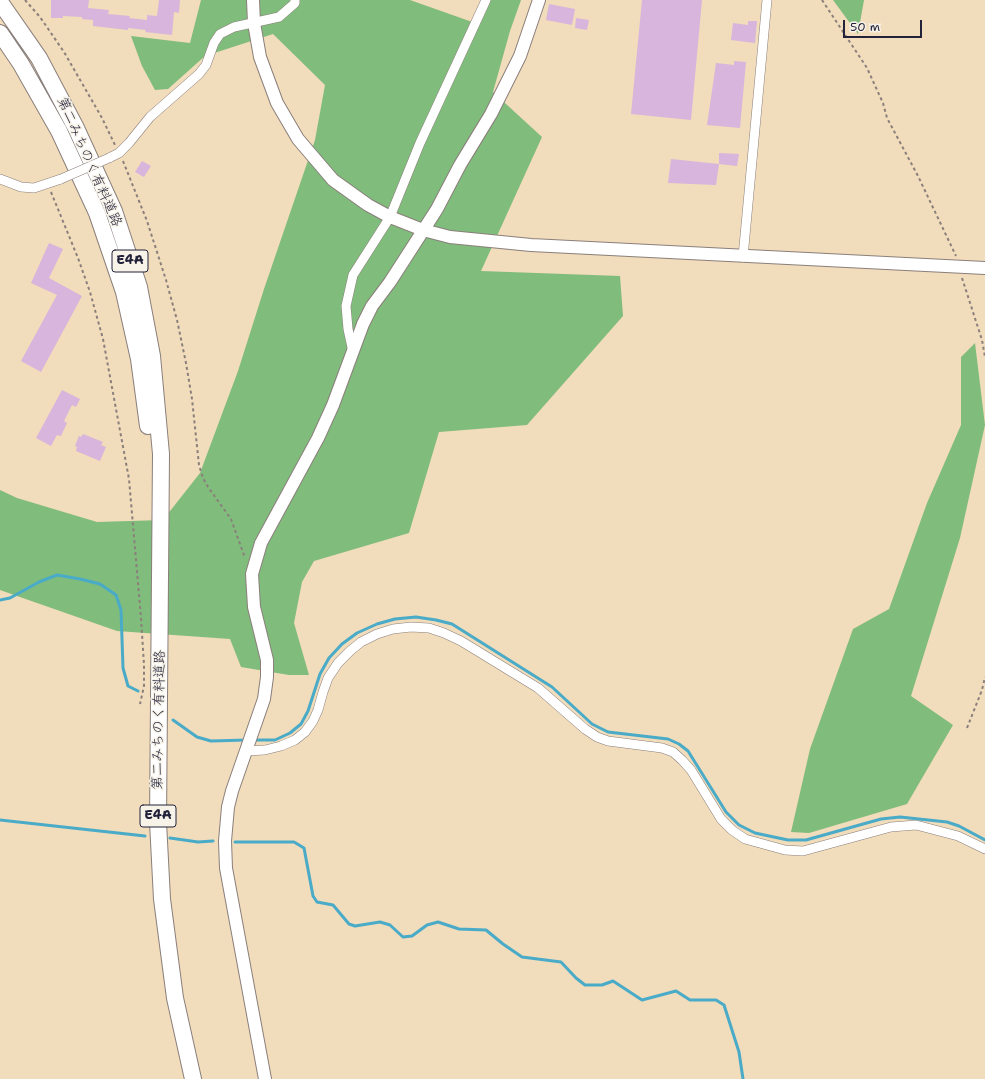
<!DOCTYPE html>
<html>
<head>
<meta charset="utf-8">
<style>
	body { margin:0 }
	#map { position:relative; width:985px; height:1079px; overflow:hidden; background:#f1dcbb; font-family:"Shantell Sans",sans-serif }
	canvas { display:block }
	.scale { position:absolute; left:843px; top:20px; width:79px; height:18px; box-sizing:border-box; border:2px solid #22223b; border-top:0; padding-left:5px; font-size:12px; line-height:14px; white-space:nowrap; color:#22223b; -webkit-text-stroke:3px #f7f3e8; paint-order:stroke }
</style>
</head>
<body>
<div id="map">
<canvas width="985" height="1079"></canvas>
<div class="scale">50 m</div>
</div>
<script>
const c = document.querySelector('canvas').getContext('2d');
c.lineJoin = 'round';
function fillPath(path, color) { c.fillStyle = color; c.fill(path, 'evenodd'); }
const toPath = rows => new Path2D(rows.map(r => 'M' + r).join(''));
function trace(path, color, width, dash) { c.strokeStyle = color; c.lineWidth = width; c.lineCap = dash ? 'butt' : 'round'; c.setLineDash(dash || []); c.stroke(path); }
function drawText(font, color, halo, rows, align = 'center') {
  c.font = font + ' "Shantell Sans","Klee One",sans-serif'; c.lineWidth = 3; c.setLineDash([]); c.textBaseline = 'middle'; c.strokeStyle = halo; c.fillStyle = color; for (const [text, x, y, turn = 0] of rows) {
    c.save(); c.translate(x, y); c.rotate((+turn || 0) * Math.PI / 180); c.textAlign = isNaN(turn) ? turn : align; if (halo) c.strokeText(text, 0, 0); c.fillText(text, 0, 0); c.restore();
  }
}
const forest = toPath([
	[201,0,410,0,475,23,486,0,521,0,510,31,493,92,542,137,481,271,620,276,623,316,527,425,439,432,409,533,314,561,302,582,294,623,309,675,289,675,241,667,230,639,117,631,0,590,0,490,17,498,97,522,163,520,200,473,238,371,264,289,315,140,325,85,273,34,205,56,168,89,155,90,142,66,131,36,190,43],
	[833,0,864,0,858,34],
	[975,343,985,425,960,538,911,696,953,725,907,804,809,833,791,832,810,749,853,629,889,609,927,503,961,425,961,357]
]);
const stream = toPath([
	[0,600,10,598,39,582,57,575,80,579,100,584,116,595,121,610,123,668,128,686,138,691],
	[173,720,197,737,211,741,247,740],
	[252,740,275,740,290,733,301,724,308,711,320,674,329,658,342,644,357,633,377,624,395,619,416,617,436,620,452,624,552,687,592,724,608,732,668,739,679,744,688,751,726,812,739,825,755,833,788,840,806,840,881,819,900,817,947,822,959,826,985,840],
	[0,820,145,836],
	[170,838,198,842,213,841],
	[235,842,294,842,304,848,313,896,317,902,333,905,349,924,355,926,380,922,390,925,403,937,412,936,427,925,438,922,459,929,486,930,503,944,522,957,561,962,576,978,585,985,602,985,613,981,642,1000,676,991,690,1000,716,1000,724,1005,739,1052,743,1079]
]);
const building = toPath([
	[51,0,89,0,88,8,109,10,108,14,130,16,129,18,147,20,147,15,157,16,159,0,180,0,179,13,174,12,172,35,145,32,146,30,128,28,128,30,93,26,93,20,82,19,82,17,63,16,63,18,51,18],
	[642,0,702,0,691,120,631,114],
	[549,4,575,9,572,25,546,20],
	[576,18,589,20,587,30,575,28],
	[748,21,757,21,755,43,731,40,733,23,748,25],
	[734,61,746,62,740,128,707,125,716,63,734,65],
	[719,153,739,154,737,166,719,164],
	[671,159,719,164,716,185,668,183],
	[142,161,151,166,144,177,135,172],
	[49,243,63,249,49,278,82,296,41,372,21,361,57,295,31,283],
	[62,390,80,399,76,407,72,405,64,421,67,423,61,436,57,435,51,446,36,438],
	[83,434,103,442,101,445,106,447,100,461,76,451,77,447,75,446,79,436,81,437]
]);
const path = toPath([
	[25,0,40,17,64,52,102,118,115,145],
	[822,0,867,68,883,103,887,118,918,176,956,256],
	[123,161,147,221,166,280,177,320,186,363,192,399,199,465,203,478,208,487,231,519,245,558],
	[51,192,78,258,90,292,103,339,129,479,141,618,144,665,144,686,140,704],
	[962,278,982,340,985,357],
	[967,728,982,690,985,677]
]);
const street = toPath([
	[109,158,119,153,129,143,150,117,199,74,206,65,214,43,220,34,234,27,279,17,295,3,295,0],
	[0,179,21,187,34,188,61,179],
	[743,257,767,0],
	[353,352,348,329,346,306,353,275,390,217,420,143,486,0],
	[246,751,265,750,281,746,295,740,305,732,313,721,318,710,323,692,328,678,338,663,350,651,361,642,377,634,393,629,411,627,429,628,444,633,461,641,538,688,585,729,597,737,608,741,662,748,673,752,682,760,691,770,721,819,732,830,745,839,785,850,803,851,891,827,916,825,958,836,985,849]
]);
const secondary = toPath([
	[253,0,254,23,260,57,277,103,298,139,333,180,368,205,390,217,423,230,450,237,531,245,985,268],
	[265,1079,226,868,225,841,228,807,232,791,264,699,267,677,267,660,254,607,252,574,261,543,318,438,333,405,363,324,372,306,390,282,437,209,460,165,491,114,520,56,539,0]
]);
const highway = toPath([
	[0,2,39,58,76,128,114,211,139,287,152,356,161,454,158,822,162,899,175,998,193,1079],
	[0,33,21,64,59,131,97,213,124,292,139,359,148,426]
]);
const streetBridge = toPath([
	[61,179,109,158]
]);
const shields = [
	[130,261,36],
	[158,816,36]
];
const shieldNames = [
	["E4A",130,261],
	["E4A",158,816]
];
const streetNames = [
	["第二みちのく有料道路",89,162,66],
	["第二みちのく有料道路",159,720,-89]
];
fillPath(forest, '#80bc7b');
trace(stream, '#49abc8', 3);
fillPath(building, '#d7b5dd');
trace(street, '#8a7f7b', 10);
trace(secondary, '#8a7f7b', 14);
trace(highway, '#8a7f7b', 18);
trace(path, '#8a7f7b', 2, [3, 3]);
trace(street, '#fff', 9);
trace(secondary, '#fff', 12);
trace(highway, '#fff', 16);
trace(streetBridge, '#8a7f7b', 10, []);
trace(streetBridge, '#fff', 9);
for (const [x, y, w] of shields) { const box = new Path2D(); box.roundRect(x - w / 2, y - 11, w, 22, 3); c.fillStyle = '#f7f3e8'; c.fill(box); trace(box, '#22223b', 1); }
drawText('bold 13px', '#22223b', null, shieldNames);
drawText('14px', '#22223b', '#f7f3e8', streetNames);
</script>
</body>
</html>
